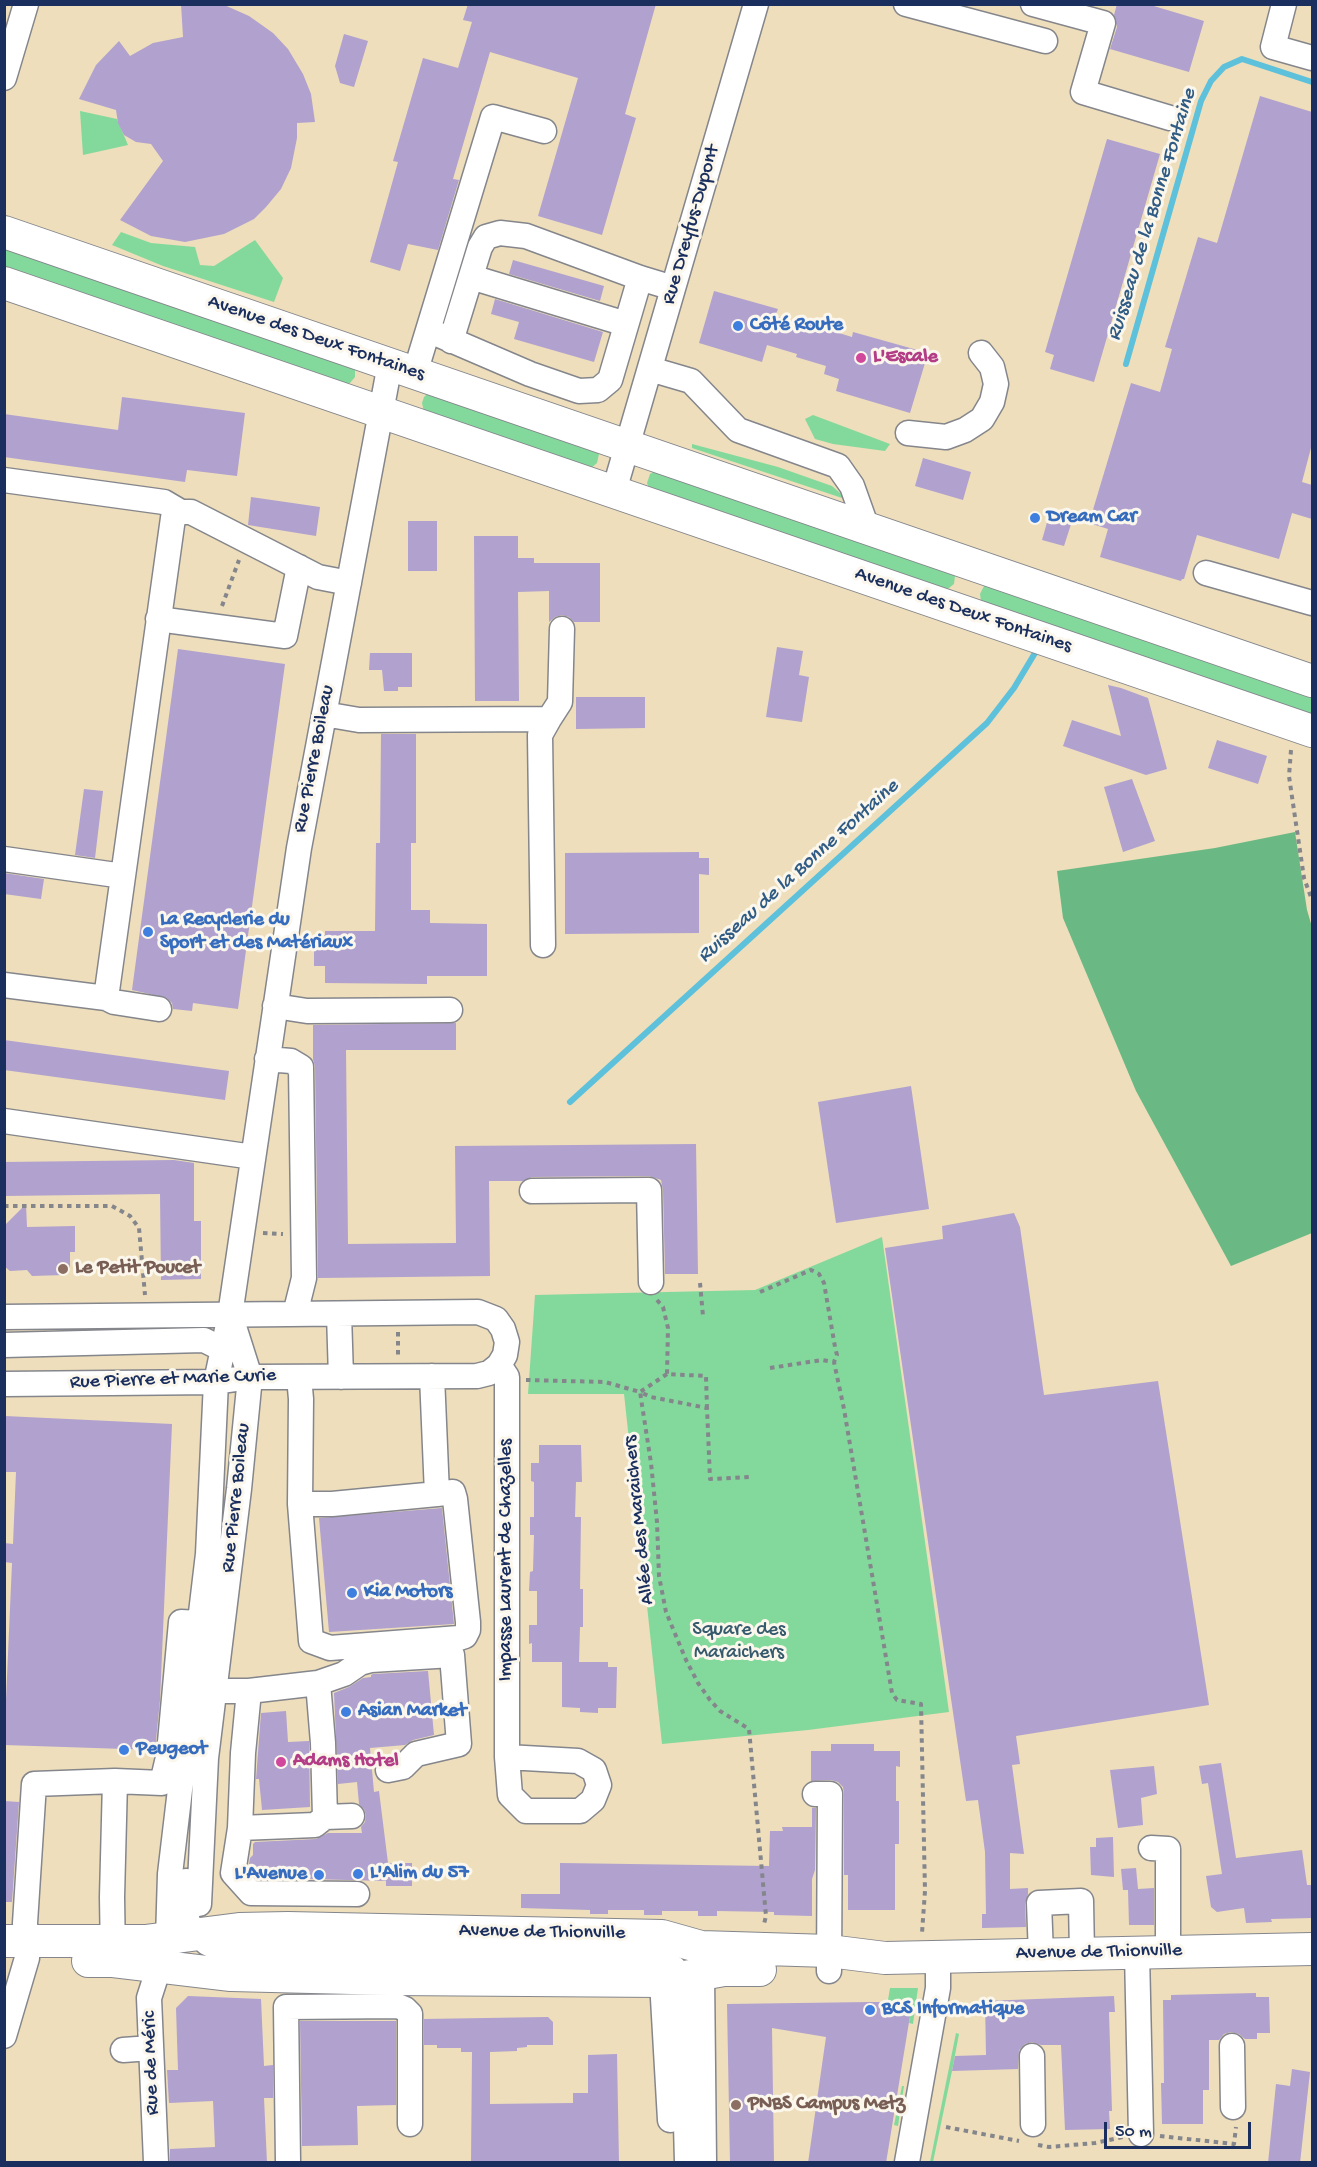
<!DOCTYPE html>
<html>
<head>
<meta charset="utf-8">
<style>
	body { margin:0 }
	#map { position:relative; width:1317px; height:2167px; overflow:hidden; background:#eedebb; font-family:"Gochi Hand",sans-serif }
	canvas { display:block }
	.frame { position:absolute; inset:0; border:6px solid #1b2f5e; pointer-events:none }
	.scale { position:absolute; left:1104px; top:2122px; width:147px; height:27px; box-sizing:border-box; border:3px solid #1b2f5e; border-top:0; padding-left:8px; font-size:18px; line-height:21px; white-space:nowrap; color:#1b2f5e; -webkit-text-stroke:4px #fbf7ec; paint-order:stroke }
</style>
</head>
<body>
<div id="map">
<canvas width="1317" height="2167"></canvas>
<div class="frame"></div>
<div class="scale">50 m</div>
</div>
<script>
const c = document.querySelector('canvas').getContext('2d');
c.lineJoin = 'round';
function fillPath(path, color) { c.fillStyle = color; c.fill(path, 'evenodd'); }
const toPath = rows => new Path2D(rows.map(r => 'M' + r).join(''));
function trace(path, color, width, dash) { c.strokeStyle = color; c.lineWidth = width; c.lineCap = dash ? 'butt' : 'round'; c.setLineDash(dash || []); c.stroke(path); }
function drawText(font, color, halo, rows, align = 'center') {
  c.font = font + ' "Gochi Hand",sans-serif'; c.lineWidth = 6; c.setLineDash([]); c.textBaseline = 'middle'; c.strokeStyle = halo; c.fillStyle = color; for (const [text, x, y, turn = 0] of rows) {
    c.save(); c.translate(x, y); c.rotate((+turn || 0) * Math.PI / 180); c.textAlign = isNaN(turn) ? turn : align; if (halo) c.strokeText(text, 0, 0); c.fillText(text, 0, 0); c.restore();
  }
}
const green = toPath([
	[80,111,117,119,128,145,83,155],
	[121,232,151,243,195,247,200,265,214,266,255,240,283,278,274,302,163,266,112,245],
	[5,241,355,369,355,377,350,383,343,386,5,271],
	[429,392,596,446,599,454,597,463,590,469,424,412,422,403,424,397],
	[813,415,890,444,885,451,833,444,815,439,805,419],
	[692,444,778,467,832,486,848,500,692,448],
	[658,469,953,569,955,576,954,584,944,592,650,491,647,483,650,474],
	[990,582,1312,690,1312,720,981,601,980,594,984,586],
	[882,1237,949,1712,808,1730,662,1744,624,1394,528,1394,535,1295,755,1290],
	[890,1988,918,1988,913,2024,909,2023,910,2016,904,2015,905,2011,902,2009,896,2008,893,2009,892,2013,886,2012],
	[956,2033,959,2034,952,2071,933,2162,930,2162],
	[902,2086,904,2086,898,2126,894,2125]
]);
const forest = toPath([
	[1295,832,1307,910,1312,927,1312,1233,1231,1266,1136,1091,1063,918,1057,871,1215,848]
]);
const stream = toPath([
	[1126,364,1201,101,1211,81,1224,67,1242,59,1312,82],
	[570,1102,987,723,1014,688,1035,653]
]);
const building = toPath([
	[181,4,222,4,249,16,273,33,288,49,303,74,311,94,315,122,297,123,297,138,291,168,281,189,266,207,254,219,224,234,185,242,151,236,120,220,163,161,151,144,136,142,124,135,118,123,116,110,79,99,96,65,119,41,130,56,153,43,183,37],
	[468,4,656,4,625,114,636,118,602,235,538,216,578,78,490,52,453,179,459,180,438,250,408,244,400,271,370,262,398,162,393,161,423,58,458,68,472,22,463,20],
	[1117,4,1147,4,1204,21,1189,72,1110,49,1117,27,1114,15],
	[344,34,368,41,354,87,340,83,335,66],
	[1260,96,1312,112,1312,444,1302,482,1312,485,1312,519,1292,513,1279,559,1197,535,1184,579,1182,579,1181,581,1100,557,1108,529,1089,523,1131,383,1160,392,1172,349,1165,347,1198,237,1217,243],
	[1107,139,1160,154,1094,382,1050,369,1054,355,1045,352],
	[513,260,604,286,600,301,509,274],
	[714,291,778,309,775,316,806,325,806,323,852,337,853,332,928,353,910,413,836,391,839,379,824,374,826,366,796,357,797,354,767,345,762,362,699,343],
	[495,299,603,332,594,362,514,339,519,322,491,314],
	[122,397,245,413,237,476,187,470,185,482,4,457,4,414,118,430],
	[923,458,971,472,963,500,915,486],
	[251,497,320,507,316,536,248,525],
	[1050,512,1073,518,1064,546,1042,540],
	[408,521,437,521,437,571,408,571],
	[474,536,518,536,518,558,534,558,534,563,600,563,600,622,574,622,569,617,562,615,555,617,549,622,549,591,518,592,519,701,475,701],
	[777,647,803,651,799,675,809,677,802,722,766,717],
	[178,649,285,664,238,1009,193,1003,192,1011,173,1009,172,1003,167,998,132,990],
	[370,653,412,653,412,687,398,687,398,691,384,691,382,670,369,670],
	[1108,685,1121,688,1148,698,1167,769,1146,775,1063,746,1072,720,1121,736],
	[576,697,645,697,645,728,576,729],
	[381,734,416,734,416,843,411,843,411,910,430,910,430,923,487,924,487,976,427,976,427,984,325,983,325,966,314,966,314,935,325,935,325,931,375,931,376,843,380,843],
	[1217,740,1267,756,1258,784,1208,768],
	[1132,779,1155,841,1123,852,1104,787],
	[84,789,103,791,95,858,75,855],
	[699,852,699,858,709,858,709,875,699,874,699,933,565,934,565,853],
	[4,873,44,879,41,899,4,894],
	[456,1023,456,1050,346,1050,348,1244,456,1243,455,1146,696,1144,698,1274,665,1274,663,1190,661,1180,649,1176,532,1177,523,1181,489,1181,490,1276,318,1278,315,1067,313,1059,313,1025],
	[4,1040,229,1071,225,1100,4,1070],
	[911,1086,929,1209,836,1223,818,1102],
	[174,1160,194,1163,194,1221,201,1221,201,1279,161,1280,160,1194,4,1196,4,1162],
	[26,1204,27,1227,75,1226,75,1252,70,1252,70,1268,64,1275,32,1276,27,1270,10,1271,4,1266,4,1226],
	[1014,1213,1020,1227,1044,1395,1158,1381,1209,1705,1016,1736,1020,1764,1012,1765,1024,1854,1010,1853,1010,1889,1028,1888,1028,1894,1025,1904,1026,1927,982,1928,982,1914,986,1914,985,1852,978,1800,966,1801,885,1248,943,1239,942,1226],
	[5,1416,172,1424,160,1700,155,1750,4,1745,12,1563,4,1562,4,1543,13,1544,16,1472,4,1472],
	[539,1445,581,1445,582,1482,576,1482,575,1517,581,1517,580,1589,583,1589,583,1627,580,1627,579,1662,608,1662,608,1667,617,1667,616,1708,598,1708,598,1713,580,1712,580,1708,562,1707,562,1662,532,1662,532,1643,529,1644,529,1625,537,1625,537,1591,529,1591,530,1572,533,1571,534,1535,530,1535,530,1517,534,1517,534,1482,531,1481,531,1463,539,1463],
	[442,1508,454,1624,329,1632,319,1518],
	[428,1671,434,1735,413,1740,405,1745,370,1748,374,1792,379,1791,388,1863,412,1863,412,1886,386,1886,386,1881,309,1879,305,1877,262,1876,261,1879,257,1879,248,1869,250,1858,253,1855,253,1844,255,1842,316,1839,328,1833,362,1833,361,1827,365,1822,366,1815,364,1809,359,1804,357,1782,338,1784,334,1693,349,1687,363,1678,371,1677,371,1675,373,1674],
	[286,1711,288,1742,309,1741,310,1807,262,1810,259,1779,256,1779,261,1713],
	[831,1744,874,1744,874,1751,900,1751,900,1767,896,1766,896,1801,899,1801,899,1844,895,1844,895,1910,848,1910,848,1875,844,1875,844,1794,843,1787,838,1782,831,1780,811,1781,811,1751,831,1751],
	[1221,1763,1236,1858,1302,1850,1307,1885,1312,1885,1312,1918,1271,1919,1272,1922,1246,1923,1244,1908,1217,1912,1211,1907,1206,1876,1222,1874,1208,1783,1202,1784,1199,1766],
	[1154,1766,1157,1794,1141,1798,1143,1825,1118,1828,1110,1770],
	[4,1801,19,1802,12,1902,4,1902],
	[812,1808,816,1808,815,1870,812,1879,812,1916,774,1915,774,1912,717,1911,717,1916,698,1916,698,1911,662,1911,662,1915,644,1915,644,1910,608,1910,608,1914,590,1914,590,1910,521,1908,521,1894,560,1894,560,1863,769,1866,770,1831,783,1831,782,1827,812,1827],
	[1113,1837,1114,1877,1091,1875,1090,1847,1096,1847,1096,1838],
	[1136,1868,1138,1889,1154,1888,1154,1925,1129,1925,1128,1890,1123,1890,1121,1869],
	[1256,1993,1256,1997,1269,1997,1270,2033,1257,2033,1257,2039,1245,2039,1239,2034,1231,2032,1224,2034,1219,2040,1209,2040,1209,2090,1203,2090,1203,2124,1162,2124,1161,2083,1164,2083,1163,2000,1171,2000,1171,1995],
	[188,1996,261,1999,264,2066,273,2065,273,2098,264,2098,267,2163,170,2163,170,2149,215,2147,213,2101,169,2103,167,2070,178,2070,176,2008],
	[1114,1996,1115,2012,1109,2012,1112,2111,1109,2111,1110,2129,1065,2130,1061,2045,1041,2045,1032,2042,1025,2044,1019,2050,1018,2069,952,2071,955,2056,986,2055,985,2001],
	[870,2002,888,2002,886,2012,910,2016,886,2163,808,2163,826,2037,772,2028,774,2163,730,2163,727,2004],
	[548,2017,553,2022,553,2045,527,2045,527,2047,517,2048,517,2051,490,2052,490,2104,573,2103,573,2093,588,2093,588,2055,617,2054,619,2163,471,2163,472,2052,461,2052,461,2048,437,2048,437,2045,424,2045,424,2019],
	[300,2021,396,2021,396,2105,357,2106,358,2145,302,2146],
	[1292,2069,1310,2072,1300,2163,1268,2163,1276,2084,1290,2086]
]);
const path = toPath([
	[222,606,239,560],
	[1291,750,1289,776,1291,790,1304,878,1312,900],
	[4,1206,112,1206,130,1216,139,1228,145,1295],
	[263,1233,283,1234],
	[700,1283,703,1316],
	[760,1292,811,1270,819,1274,824,1283,835,1347,837,1355,834,1362],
	[657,1300,663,1307,668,1328,667,1374,706,1376,707,1408],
	[398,1332,398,1358],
	[770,1368,822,1360,834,1362,844,1409,892,1693,897,1700,921,1704,925,1891,922,1933],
	[667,1374,640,1392,651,1397,707,1408,710,1479,750,1477],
	[526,1380,605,1382,640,1392,651,1463,657,1522,659,1576,666,1612,686,1660,698,1683,710,1700,720,1711,749,1729,766,1916,764,1924],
	[946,2127,1019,2141],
	[1160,2136,1234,2144,1236,2127],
	[1038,2145,1049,2147,1095,2143,1123,2137]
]);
const minor = toPath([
	[906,4,1045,41],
	[1033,4,1103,23,1083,92,1170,118],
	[1284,4,1273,47,1312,58],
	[4,78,26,4],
	[471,277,626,324],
	[437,334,530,374,579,391,598,390,610,380,640,278],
	[451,341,480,247,486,237,500,233,526,236,640,278,673,288],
	[650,369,691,381,738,430,838,466,852,486,867,528],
	[415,373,493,117,544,131],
	[908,433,946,437,965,430,982,419,992,402,996,384,992,367,981,353],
	[4,480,164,502,181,512],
	[614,491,756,4],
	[1206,573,1312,603],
	[158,619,285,636,299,567],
	[324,714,359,720,549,719,540,735,543,945],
	[549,719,560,702,562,629],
	[4,859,123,876],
	[4,985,106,998,173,518,181,512,191,512,318,577,349,583],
	[106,998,114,1002,159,1009],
	[275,1006,307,1011,450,1010],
	[267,1059,291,1061,301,1067,304,1278,295,1314],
	[4,1121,253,1157],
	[532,1191,649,1190,651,1282],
	[339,1314,341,1377],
	[4,1317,478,1312,496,1319,503,1329,507,1342,505,1355,499,1365,489,1373,477,1376,250,1377,216,1382,4,1384],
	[4,1345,204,1340,222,1349],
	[499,1365,507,1377,507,1757,510,1795,526,1811,580,1811,593,1800,599,1785,594,1770,578,1761,507,1757],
	[299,1377,301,1399,300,1504,311,1641,330,1648,459,1638,465,1636,468,1630,468,1622,455,1499,453,1492,437,1494],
	[300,1504,332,1504,437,1494,432,1376],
	[318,1683,344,1674,360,1663,371,1660,452,1655,459,1744,416,1754,403,1767,388,1770],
	[214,1691,249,1691,318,1683,323,1743,325,1817],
	[249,1691,243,1753,240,1828,233,1873,251,1893,357,1894],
	[115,1781,162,1783,169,1753,181,1622,200,1623],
	[815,1794,830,1794,829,1971],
	[240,1828,315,1825,325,1817,352,1816],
	[1151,1848,1168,1849,1168,1952],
	[186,1881,185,1911,189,1925,207,1943,219,1949,288,1953,416,1954,474,1959,662,1962,674,1968,682,1978,687,2162],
	[199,1904,206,1758,239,1489,250,1377,231,1317],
	[1137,1953,1141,2134],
	[1041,1955,1039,1903,1081,1901,1082,1954],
	[702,1974,704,2162],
	[662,1981,670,2120],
	[4,2036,27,1958,25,1923,34,1784,115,1781,112,1897,113,1958],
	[1232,2046,1233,2107],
	[123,2050,151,2048],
	[1032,2056,1033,2124],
	[156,2162,149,1998,168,1939,170,1874,208,1554,216,1382,230,1315,299,848,390,364],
	[288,2162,286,2007,398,2006,405,2009,410,2014,410,2124],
	[907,2162,938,1988,938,1957]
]);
const major = toPath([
	[4,232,1312,681],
	[4,283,1312,731],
	[4,1941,145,1941,239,1929,288,1928,662,1936,701,1947,829,1951,885,1958,1312,1949],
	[88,1961,113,1961,231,1975,392,1979,662,1981,724,1970,760,1970]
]);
const markers = [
	[738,326,6,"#3f7fe0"],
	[861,358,6,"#d1479c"],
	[1035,518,6,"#3f7fe0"],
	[148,932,6,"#3f7fe0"],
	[63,1269,6,"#8d6e63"],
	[352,1593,6,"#3f7fe0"],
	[346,1712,6,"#3f7fe0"],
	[124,1750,6,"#3f7fe0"],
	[281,1762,6,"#d1479c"],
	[358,1874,6,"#3f7fe0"],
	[319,1875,6,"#3f7fe0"],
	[870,2010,6,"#3f7fe0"],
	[736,2105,6,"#8d6e63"]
];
const streetNames = [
	["Rue Dreyfus-Dupont",692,225,-74],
	["Avenue des Deux Fontaines",316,339,19],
	["Avenue des Deux Fontaines",963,611,19],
	["Rue Pierre Boileau",315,759,-79],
	["Rue Pierre et Marie Curie",173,1380,-2],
	["Rue Pierre Boileau",237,1498,-84],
	["Allée des Maraichers",640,1520,-96],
	["Impasse Laurent de Chazelles",507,1560,-90],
	["Avenue de Thionville",542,1933,1],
	["Avenue de Thionville",1099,1953,-1],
	["Rue de Méric",152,2063,-92]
];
const shopNames = [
	["Côté Route",750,326],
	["Dream Car",1047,518],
	["La Recyclerie du",160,921],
	["Sport et des Matériaux",160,944],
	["Kia Motors",364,1593],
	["Asian Market",358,1712],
	["Peugeot",136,1750],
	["L'Alim du 57",370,1874],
	["L'Avenue",307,1875,"right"],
	["BCS Informatique",882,2010]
];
const hotelNames = [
	["L'Escale",873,358],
	["Adams Hotel",293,1762]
];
const educationNames = [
	["Le Petit Poucet",75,1269],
	["PNBS Campus Metz",748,2105]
];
const parkNames = [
	["Square des",739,1631],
	["Maraichers",739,1654]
];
const waterNames = [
	["Ruisseau de la Bonne Fontaine",1153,215,-73],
	["Ruisseau de la Bonne Fontaine",799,872,-42]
];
fillPath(green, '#83d99c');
fillPath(forest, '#6ab984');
trace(stream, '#5dc1db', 6);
fillPath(building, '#b0a1cf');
trace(minor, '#84868c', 27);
trace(major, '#84868c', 34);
trace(path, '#84868c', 4, [4.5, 4.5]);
trace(minor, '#fff', 24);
trace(major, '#fff', 32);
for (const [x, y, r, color] of markers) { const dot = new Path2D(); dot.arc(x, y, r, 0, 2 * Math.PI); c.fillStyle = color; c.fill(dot); trace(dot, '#fbf7ec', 2); }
drawText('20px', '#1b2f5e', '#fbf7ec', streetNames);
drawText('bold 20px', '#366cbe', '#fbf7ec', shopNames, 'left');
drawText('bold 20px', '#b23c85', '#fbf7ec', hotelNames, 'left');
drawText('bold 20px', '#785e54', '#fbf7ec', educationNames, 'left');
drawText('20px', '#355a6e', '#fbf7ec', parkNames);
drawText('italic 21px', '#2f5b84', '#fbf7ec', waterNames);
</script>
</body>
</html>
